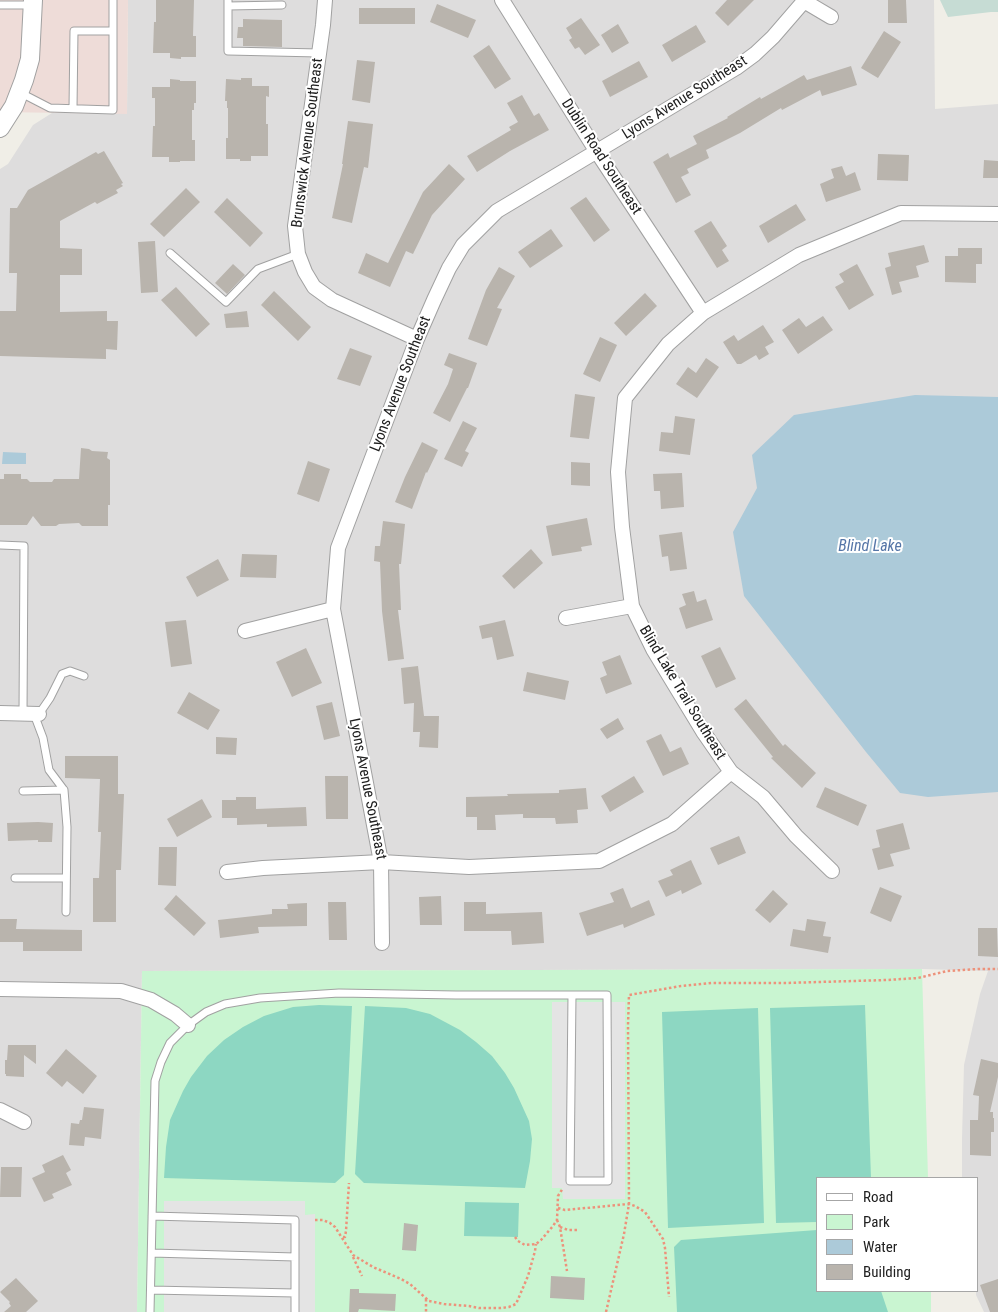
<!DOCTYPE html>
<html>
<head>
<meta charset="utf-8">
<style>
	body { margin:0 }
	#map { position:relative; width:998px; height:1312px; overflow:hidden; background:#f0eee7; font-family:"Roboto Condensed",sans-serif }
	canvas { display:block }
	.legend { position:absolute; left:816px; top:1177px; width:162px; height:115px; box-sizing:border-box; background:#fff; border:1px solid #a6a6a6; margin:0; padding:6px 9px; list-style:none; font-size:15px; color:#202020 }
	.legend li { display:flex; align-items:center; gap:10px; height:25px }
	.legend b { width:25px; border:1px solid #a6a6a6 }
</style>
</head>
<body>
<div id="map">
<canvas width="998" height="1312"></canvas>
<ul class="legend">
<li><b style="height:6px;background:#fff"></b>Road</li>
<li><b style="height:14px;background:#c9f5d1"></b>Park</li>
<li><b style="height:14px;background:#accad9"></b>Water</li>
<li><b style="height:14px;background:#b9b4ad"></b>Building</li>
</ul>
</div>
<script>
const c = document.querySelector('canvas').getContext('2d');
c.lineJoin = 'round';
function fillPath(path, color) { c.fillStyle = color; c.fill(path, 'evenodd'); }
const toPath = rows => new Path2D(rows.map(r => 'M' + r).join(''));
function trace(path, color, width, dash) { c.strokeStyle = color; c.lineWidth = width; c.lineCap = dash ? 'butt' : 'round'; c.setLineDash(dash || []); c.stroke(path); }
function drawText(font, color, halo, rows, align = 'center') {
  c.font = font + ' "Roboto Condensed",sans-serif'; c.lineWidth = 4; c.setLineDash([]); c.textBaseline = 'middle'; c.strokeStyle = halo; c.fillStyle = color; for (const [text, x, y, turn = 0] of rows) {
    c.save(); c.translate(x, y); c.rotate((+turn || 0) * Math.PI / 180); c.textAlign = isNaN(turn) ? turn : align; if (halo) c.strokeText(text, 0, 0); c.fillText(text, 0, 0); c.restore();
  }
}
const residential = toPath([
	[128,0,934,0,935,109,998,104,998,1312,984,1312,976,1295,977,1178,962,1178,962,1138,964,1065,980,994,988,971,922,969,142,971,137,1312,0,1312,0,169,8,164,33,125,52,113,127,113]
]);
const commercial = toPath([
	[0,0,128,0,127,114,0,112]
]);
const wetland = toPath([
	[940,0,998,0,998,12,991,12,948,17]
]);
const park = toPath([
	[922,969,928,1178,817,1178,817,1291,931,1291,931,1312,137,1312,142,971]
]);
const pitch = toPath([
	[319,1005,352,1006,344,1175,335,1183,164,1178,166,1147,170,1120,183,1091,191,1077,207,1056,224,1040,243,1027,264,1016,293,1007],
	[865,1005,871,1178,817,1178,817,1222,776,1223,770,1008],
	[365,1006,406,1008,430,1014,460,1030,476,1042,492,1056,505,1073,514,1088,529,1121,532,1139,530,1161,525,1188,364,1183,355,1174],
	[758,1008,764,1223,668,1228,662,1012],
	[465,1202,519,1203,518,1237,464,1236],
	[817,1230,817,1291,881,1291,888,1312,677,1312,674,1247,681,1240]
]);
const parking = toPath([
	[552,1002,625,1002,625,1199,563,1199,562,1188,552,1188],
	[164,1201,305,1201,305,1215,315,1214,315,1312,164,1312]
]);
const water = toPath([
	[915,395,998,397,998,792,928,797,900,793,866,752,744,596,733,532,757,488,752,455,794,415],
	[3,452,26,453,26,464,2,464]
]);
const building = toPath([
	[156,0,194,0,193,36,196,36,196,57,181,57,181,59,170,58,170,53,153,53,154,22,156,22],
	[727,0,754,0,728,26,715,13],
	[888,0,906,0,907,23,888,23],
	[437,4,476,20,468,38,430,22],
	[359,8,415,8,415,24,359,24],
	[581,18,600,45,585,55,579,47,575,49,569,40,572,38,566,28],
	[243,19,282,20,282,47,243,46,243,38,237,38,238,27,243,27],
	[618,24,629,43,612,53,601,35],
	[696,25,706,42,672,62,662,45],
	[884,31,901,42,878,78,861,68],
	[489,45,511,79,495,89,473,56],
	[357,60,375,62,370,103,352,100],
	[639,61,648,77,610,97,602,81],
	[851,66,857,85,822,96,820,90,782,110,781,108,740,133,706,150,709,158,687,169,689,173,681,177,691,195,676,203,653,162,668,153,670,158,697,144,693,136,728,118,727,117,760,97,761,99,804,75,807,80],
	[241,78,252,78,252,86,269,86,269,97,266,96,266,124,268,124,268,156,251,156,251,161,240,161,240,159,226,159,226,138,228,138,228,108,227,108,227,101,225,101,226,79,241,80],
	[170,79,180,80,180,81,196,81,196,103,194,103,194,110,192,110,192,140,195,140,195,161,180,161,180,162,169,162,169,157,152,157,153,126,155,126,155,98,152,98,152,87,170,87],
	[522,95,534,116,539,113,549,130,510,151,477,172,467,156,511,130,509,127,518,122,507,103],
	[348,121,373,124,368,168,364,167,352,223,332,218,343,164,342,164],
	[104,151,123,183,121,184,123,186,116,190,118,193,97,204,95,202,60,221,60,248,82,249,82,275,60,275,60,312,107,311,107,321,118,321,117,350,106,349,106,359,0,356,0,311,16,311,17,273,9,273,10,208,17,208,28,190,96,152,98,154],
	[878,154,909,155,908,181,877,180],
	[984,160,998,161,998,178,983,178],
	[449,164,465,179,432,215,413,254,406,251,390,287,358,273,366,253,388,263,423,192],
	[842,166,846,176,855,172,861,190,826,202,820,184,834,178,831,169],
	[186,188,200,202,164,237,150,224],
	[586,197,610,230,594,242,570,208],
	[227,198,263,233,250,247,214,212],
	[796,204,806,220,768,243,759,226],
	[711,221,727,246,722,250,729,261,717,268,694,231],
	[551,229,563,246,530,268,518,252],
	[155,241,158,292,141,293,138,242],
	[924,245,929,262,916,266,919,277,899,282,902,292,892,295,885,268,891,266,888,253],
	[958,248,982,248,982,264,976,264,976,283,945,282,945,256,958,256],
	[233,264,245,275,227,294,215,283],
	[857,264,874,295,849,310,835,287,844,282,839,274],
	[499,267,515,276,497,308,502,309,487,346,468,339,486,290],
	[176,287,210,324,196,337,161,300],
	[274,291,311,327,298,341,261,305],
	[645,293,657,306,626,336,614,323],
	[247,311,249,327,226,328,224,314],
	[823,316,833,330,798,354,782,330,799,318,806,327],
	[763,325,774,342,765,347,769,354,759,360,756,355,741,364,737,364,723,342,734,335,738,341],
	[600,337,617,345,600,382,583,374],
	[350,348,372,356,360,386,337,379],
	[449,353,477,363,468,388,467,388,450,422,433,413,448,384,453,369,444,365],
	[706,358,719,367,697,398,676,384,688,367,696,373],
	[575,394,595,397,589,439,570,437],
	[675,416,695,419,690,455,659,451,661,432,673,433],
	[463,421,477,428,465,451,469,453,462,467,444,459],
	[422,442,438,450,427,473,426,472,412,509,395,502,405,477],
	[81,448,89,449,92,451,108,452,107,458,110,460,110,505,108,505,108,526,82,526,79,523,59,524,56,526,41,526,33,516,27,525,0,525,0,479,4,479,4,474,21,474,21,479,27,479,30,482,52,482,54,479,79,479],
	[308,461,330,469,319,502,297,494],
	[571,462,590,463,590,486,571,485],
	[682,473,684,507,661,509,660,491,654,491,653,474],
	[587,518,592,545,581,547,582,551,552,556,546,526],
	[383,521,405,524,401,564,399,564,401,610,398,610,404,659,388,661,382,611,380,562,374,561,375,546,380,546],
	[682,532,687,569,670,571,668,556,662,557,659,535],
	[531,549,543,563,514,589,502,576],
	[242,554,277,555,276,578,240,577],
	[218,559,229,580,197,597,186,577],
	[694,591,697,602,706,599,713,620,686,629,679,608,686,605,682,594],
	[186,620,192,664,171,667,165,622],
	[505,620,514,656,497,660,492,637,482,639,479,626],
	[720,647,736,679,716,688,701,656],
	[306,648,322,683,292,697,276,662],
	[620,655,632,684,606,694,600,678,607,675,602,662],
	[418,666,424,716,439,716,438,748,419,747,420,732,413,732,414,703,404,704,401,668],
	[527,672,569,681,565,700,523,691],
	[189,692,220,710,208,730,177,713],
	[746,699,783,746,785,744,816,773,802,788,771,758,773,757,734,709],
	[332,702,340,736,324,740,316,706],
	[618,718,624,729,607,739,600,729],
	[661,734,670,752,681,747,689,764,663,776,646,741],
	[216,737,237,738,236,755,216,754],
	[65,756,118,756,118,794,124,794,121,870,116,870,116,922,93,922,93,878,99,878,101,832,98,832,100,779,65,778],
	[325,776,348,776,348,819,326,819],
	[634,776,644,792,610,812,601,796],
	[825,787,867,805,858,826,816,807],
	[586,788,588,809,577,810,578,823,556,824,555,818,523,818,523,814,495,815,496,830,477,830,477,817,466,817,466,797,508,796,507,794,559,793,559,790],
	[236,797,256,797,256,809,306,807,307,826,267,827,267,824,237,825,237,818,222,818,222,800,236,800],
	[202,799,212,817,177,837,167,819],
	[38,822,53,823,52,842,38,842,38,840,8,841,7,823],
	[903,823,910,849,890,854,894,866,878,870,872,849,880,847,876,830],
	[739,836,746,853,718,865,710,848],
	[159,847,177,847,176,886,158,885],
	[691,860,702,884,682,894,681,890,666,897,658,881,673,875,670,870],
	[880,887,902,896,891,922,870,913],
	[623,888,631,908,649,900,655,915,624,928,623,924,587,936,579,913,614,902,610,893],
	[773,890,788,904,770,923,755,910],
	[176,895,206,923,194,936,164,909],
	[441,896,442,925,420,925,419,897],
	[328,902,346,902,347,940,329,940],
	[464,902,486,902,486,914,542,912,544,943,512,945,511,931,464,931],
	[307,903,307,926,258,927,259,933,220,938,218,920,272,914,272,909,288,909,287,904],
	[0,919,17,919,16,929,82,930,82,951,23,951,23,942,0,942],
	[807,919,826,922,823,936,831,937,828,953,790,946,793,929,805,931],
	[978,928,997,928,998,957,978,956],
	[8,1045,36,1045,36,1064,24,1055,24,1077,6,1076,6,1074,5,1074,5,1060,7,1060],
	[66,1049,97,1076,83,1094,67,1081,62,1087,46,1073],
	[981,1059,998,1063,998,1077,990,1112,993,1112,993,1118,994,1118,994,1132,991,1132,991,1156,970,1155,970,1120,978,1120,979,1096,973,1095],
	[84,1107,104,1109,101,1139,85,1137,84,1146,69,1145,71,1123,79,1124,80,1120,82,1120],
	[63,1155,71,1170,66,1173,72,1185,52,1194,54,1198,44,1202,32,1178,45,1172,42,1165],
	[1,1167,22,1167,21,1197,0,1197],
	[404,1223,418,1225,416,1251,402,1250],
	[551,1276,585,1278,584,1300,550,1298],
	[16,1278,38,1301,26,1312,4,1312,11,1306,9,1303,10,1302,0,1292],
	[998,1279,998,1312,990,1312,980,1285],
	[350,1289,359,1289,359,1293,396,1294,395,1311,359,1309,358,1312,349,1312]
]);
const path = toPath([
	[558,1208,565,1210,629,1204,635,1206,645,1212,663,1239,665,1248,669,1297],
	[315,1220,323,1220,330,1223,335,1227,353,1255,373,1267,401,1279,410,1284,429,1301,444,1304,469,1306,479,1308,501,1308,509,1307,516,1304,528,1276,535,1251,536,1244],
	[557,1220,560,1227,567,1271],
	[560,1227,568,1230,578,1230],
	[343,1237,345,1237,346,1231,349,1183],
	[515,1237,518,1241,525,1245,536,1244,541,1240,553,1226,557,1220,558,1196,563,1188],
	[353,1257,362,1276],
	[426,1299,426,1312],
	[606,1312,624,1234,629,1204,628,1025,629,995,681,986,712,983,785,983,887,980,918,978,947,971,978,969,998,969]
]);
const service = toPath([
	[228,0,228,51,319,53],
	[0,5,32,5],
	[228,6,282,5],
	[19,92,50,108,113,110,113,0],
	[73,108,74,31,113,31],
	[170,253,226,302,258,269,298,254],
	[0,545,24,546,23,714],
	[34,714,43,738,49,770,64,790,67,827,66,912],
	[39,714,50,698,62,674,70,671,84,676],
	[23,791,64,790],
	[15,878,66,878],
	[152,1216,295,1220,295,1312],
	[152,1253,295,1257],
	[151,1290,295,1293],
	[150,1312,155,1081,161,1062,170,1043,188,1025,206,1012,225,1004,260,998,292,996,339,993,456,995,607,995,608,1181,570,1181,572,995]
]);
const minor = toPath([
	[325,0,323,25,295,226,298,254,305,272,314,287,332,300,417,339],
	[502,0,597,152,703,313],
	[804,1,831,17],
	[566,618,632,606],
	[245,631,333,609],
	[0,713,39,714],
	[832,871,796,836,763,797,731,772,704,733,653,649,632,606,622,527,618,472,625,398,668,344,703,313,799,255,901,213,998,214],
	[227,872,263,868,381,862,469,867,599,861,672,824,731,772],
	[382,943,381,862,333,609,338,548,417,339,434,300,449,268,463,245,497,211,736,68,755,54,773,37,805,0],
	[0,989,121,991,151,1000,175,1014,188,1025],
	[0,1110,24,1122]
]);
const tertiary = toPath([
	[0,128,14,106,24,80,30,59,33,0]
]);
const streetNames = [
	["Lyons Avenue Southeast",685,98,-32],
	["Brunswick Avenue Southeast",308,143,-83],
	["Dublin Road Southeast",601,157,57],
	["Lyons Avenue Southeast",401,384,-69],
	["Blind Lake Trail Southeast",682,693,59],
	["Lyons Avenue Southeast",367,789,79]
];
const waterNames = [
	["Blind Lake",870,547]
];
fillPath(residential, '#dedddd');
fillPath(commercial, '#eedcd8');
fillPath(wetland, '#c6dcd4');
fillPath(park, '#c9f5d1');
fillPath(pitch, '#8dd7c2');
fillPath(parking, '#e4e4e4');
fillPath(water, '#accad9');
fillPath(building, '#b9b4ad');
trace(service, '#a1a1a1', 9);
trace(minor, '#a1a1a1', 16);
trace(tertiary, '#a1a1a1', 20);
trace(path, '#ed927b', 2.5, [2.5, 2.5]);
trace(service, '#fff', 7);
trace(minor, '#fff', 14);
trace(tertiary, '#fff', 18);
drawText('15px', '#202020', '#fff', streetNames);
drawText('italic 16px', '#5575a7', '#fff', waterNames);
</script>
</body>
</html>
